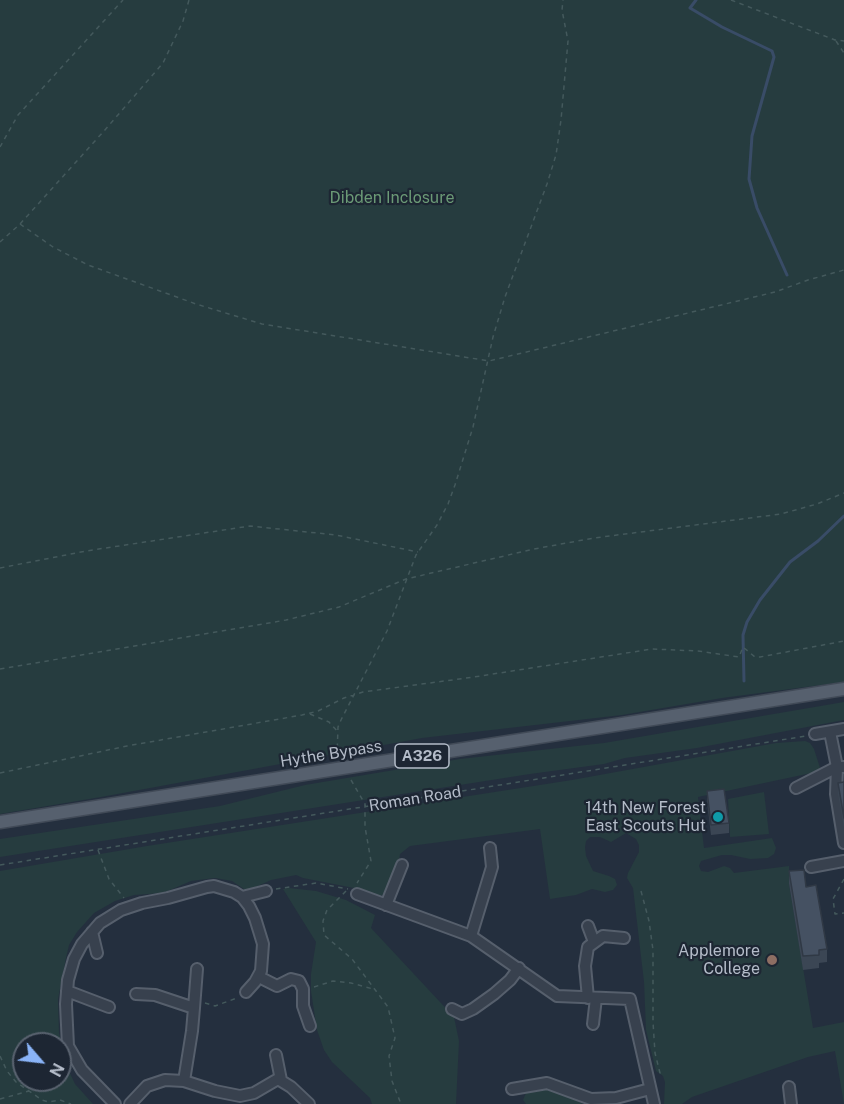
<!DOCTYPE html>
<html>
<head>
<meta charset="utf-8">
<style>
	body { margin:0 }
	#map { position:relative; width:844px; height:1104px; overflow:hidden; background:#242f3e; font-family:"Public Sans",sans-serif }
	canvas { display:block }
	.north { position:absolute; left:12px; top:1032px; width:60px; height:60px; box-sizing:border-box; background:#1d2633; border:2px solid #59626f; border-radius:50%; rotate:118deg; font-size:16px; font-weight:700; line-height:24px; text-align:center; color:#b4bcc9 }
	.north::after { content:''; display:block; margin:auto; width:21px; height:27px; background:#8ab4f8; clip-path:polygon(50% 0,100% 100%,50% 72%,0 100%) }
</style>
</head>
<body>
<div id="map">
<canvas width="844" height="1104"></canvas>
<div class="north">N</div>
</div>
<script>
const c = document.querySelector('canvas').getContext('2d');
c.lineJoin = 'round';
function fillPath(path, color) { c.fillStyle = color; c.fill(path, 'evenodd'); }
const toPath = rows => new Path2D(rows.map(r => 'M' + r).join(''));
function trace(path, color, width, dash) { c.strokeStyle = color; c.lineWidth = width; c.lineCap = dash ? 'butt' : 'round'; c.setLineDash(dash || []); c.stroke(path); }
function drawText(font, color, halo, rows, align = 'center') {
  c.font = font + ' "Public Sans",sans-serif'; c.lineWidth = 4.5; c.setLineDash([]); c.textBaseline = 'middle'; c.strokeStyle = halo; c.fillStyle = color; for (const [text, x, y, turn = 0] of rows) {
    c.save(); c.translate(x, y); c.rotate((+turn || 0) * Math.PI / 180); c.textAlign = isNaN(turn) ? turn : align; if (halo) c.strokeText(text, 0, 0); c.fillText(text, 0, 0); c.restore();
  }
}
const green = toPath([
	[0,0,844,0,844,682,722,698,622,715,422,738,101,797,0,814],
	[844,702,844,720,697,748,625,758,604,764,530,774,0,857,0,839,220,806,305,785,460,759,604,743],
	[805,741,810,743,814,749,821,771,698,797,704,848,772,838,776,848,774,854,768,858,750,859,731,855,722,855,701,861,699,866,701,871,708,872,724,866,730,868,734,873,789,866,789,884,813,1028,844,1022,844,1104,835,1051,808,1057,692,1097,682,1104,664,1104,665,1082,663,1076,656,1071,646,1030,644,982,633,888,627,878,628,873,639,852,639,845,636,839,626,833,611,842,600,837,590,837,586,841,585,847,586,856,593,871,609,876,615,879,617,885,613,890,605,892,592,889,576,895,550,899,540,829,410,846,400,854,397,875,388,891,379,897,354,888,303,878,296,875,271,880,247,891,232,881,215,878,191,881,163,893,134,895,115,901,94,913,77,932,69,945,66,958,58,999,59,1033,67,1067,75,1084,93,1104,0,1104,0,871,147,846,572,780,776,743],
	[24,1044,60,1044,60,1080,24,1080],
	[764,792,769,834,730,837,728,799],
	[289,888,316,891,346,900,375,915,371,928,454,1017,459,1041,456,1104,372,1104,370,1098,332,1062,324,1050,317,1030,311,991,311,974,316,942,283,889],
	[545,1087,553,1089,583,1104,526,1104,523,1100,526,1093,531,1089]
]);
const stream = toPath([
	[696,0,690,8,722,27,772,51,774,57,752,136,749,179,757,208,787,275],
	[744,681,743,635,747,622,760,600,790,562,818,541,844,516]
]);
const path = toPath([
	[731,0,835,40,844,41],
	[836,41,844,53],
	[0,147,18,115,123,0],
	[20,224,53,247,88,265,196,304,262,324,489,361,775,292,808,280,844,270],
	[0,242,20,224,104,131,163,63,183,21,189,0],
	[0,568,86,551,250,526,336,535,418,552],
	[0,669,286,620,339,607,406,579,534,549,594,538,781,514,817,504,844,493],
	[310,714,329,722,338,732],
	[337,757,338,727,341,720,387,631,416,555,437,525,448,504,455,485,473,427,493,337,505,297,547,184,556,155,561,120,568,41,562,10,563,0],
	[0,773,127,746,302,715,318,711,344,698,363,692,474,677,652,649,698,651,739,657,743,647,755,657,760,657,844,641],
	[351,780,365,804,365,827,371,861,357,883],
	[98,850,109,879,124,898],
	[0,865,806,736],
	[844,879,833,899,835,914,844,913],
	[276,889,316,883,348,889],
	[346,891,327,910,323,921,324,935,352,959,388,1007,395,1038,389,1056,392,1081,401,1104],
	[641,891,649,921,653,950,653,1022,655,1053,660,1073,659,1077],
	[314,987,333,981,351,983,373,989],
	[205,1003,215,1006,237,998],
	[0,1056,7,1071,16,1082,42,1100,49,1102,60,1100,71,1104],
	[0,1099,29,1091]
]);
const minor = toPath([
	[830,732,837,767,844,767],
	[815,734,844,729],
	[796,788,837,767,836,794,844,843],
	[811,867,844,861],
	[357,894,471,936,557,996,630,999,654,1104],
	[242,897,266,891],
	[386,905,402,865],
	[588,926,594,942],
	[92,932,97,953],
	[471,936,492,867,490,848],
	[259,977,277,986,291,979,299,981,303,989,303,1006,310,1026],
	[67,991,109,1007],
	[136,994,155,995,194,1008,192,1031,184,1081],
	[588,998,585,966,588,947,603,936,624,938],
	[194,1008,197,969],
	[452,1009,462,1014,473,1009,494,994,510,980,519,968],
	[593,1024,596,998],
	[276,1055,281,1080],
	[789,1087,791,1104],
	[512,1089,547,1083,591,1099,616,1098,650,1089],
	[115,1104,82,1070,68,1046,66,1004,68,980,74,959,82,944,100,923,121,910,142,903,168,898,207,887,214,886,234,892,242,897,249,906,255,918,263,944,261,971,255,982,246,992],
	[130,1104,147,1086,165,1080,184,1081,215,1091,240,1096,254,1093,278,1079,291,1087,309,1104]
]);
const major = toPath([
	[0,822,844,689]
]);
const wall = toPath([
	[844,782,844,828,838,793,838,783],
	[707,791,729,823,729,833,711,835,707,801],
	[789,871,806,887,827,949,827,962,819,963,819,968,803,970,789,884]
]);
const building = toPath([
	[844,782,844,818,838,783,844,782],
	[724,789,729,823,711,825,707,791,724,789],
	[804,870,806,887,816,885,827,949,819,950,819,955,803,956,789,871,804,870]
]);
const markers = [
	[718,817,6,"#0f9aa8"],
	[772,960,6,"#8d6e63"]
];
const shields = [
	[422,756,54]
];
const shieldNames = [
	["A326",422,756]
];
const parkNames = [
	["Dibden Inclosure",392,198]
];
const streetNames = [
	["Hythe Bypass",331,754,-9],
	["Roman Road",415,799,-9]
];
const poiNames = [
	["14th New Forest",706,808],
	["East Scouts Hut",706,826],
	["Applemore",760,951],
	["College",760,969]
];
fillPath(green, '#263c3f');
trace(stream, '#394c67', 3);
trace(minor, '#565f6c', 14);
trace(major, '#414a57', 15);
trace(path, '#44595c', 1.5, [4.5, 4.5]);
trace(minor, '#38414e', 10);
trace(major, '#56606e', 12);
fillPath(wall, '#3b4654');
fillPath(building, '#455162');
trace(building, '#303945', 1.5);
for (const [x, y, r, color] of markers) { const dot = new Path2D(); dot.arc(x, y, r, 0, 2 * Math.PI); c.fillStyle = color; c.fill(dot); trace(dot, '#1d2633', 2); }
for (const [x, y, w] of shields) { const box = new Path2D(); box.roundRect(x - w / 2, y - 12, w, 24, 4.5); c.fillStyle = '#1d2633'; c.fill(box); trace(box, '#b4bcc9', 1.5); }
drawText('bold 15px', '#b4bcc9', null, shieldNames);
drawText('16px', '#6b9a76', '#1d2633', parkNames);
drawText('16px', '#b4bcc9', '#1d2633', streetNames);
drawText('16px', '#b4bcc9', '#1d2633', poiNames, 'right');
</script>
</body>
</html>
